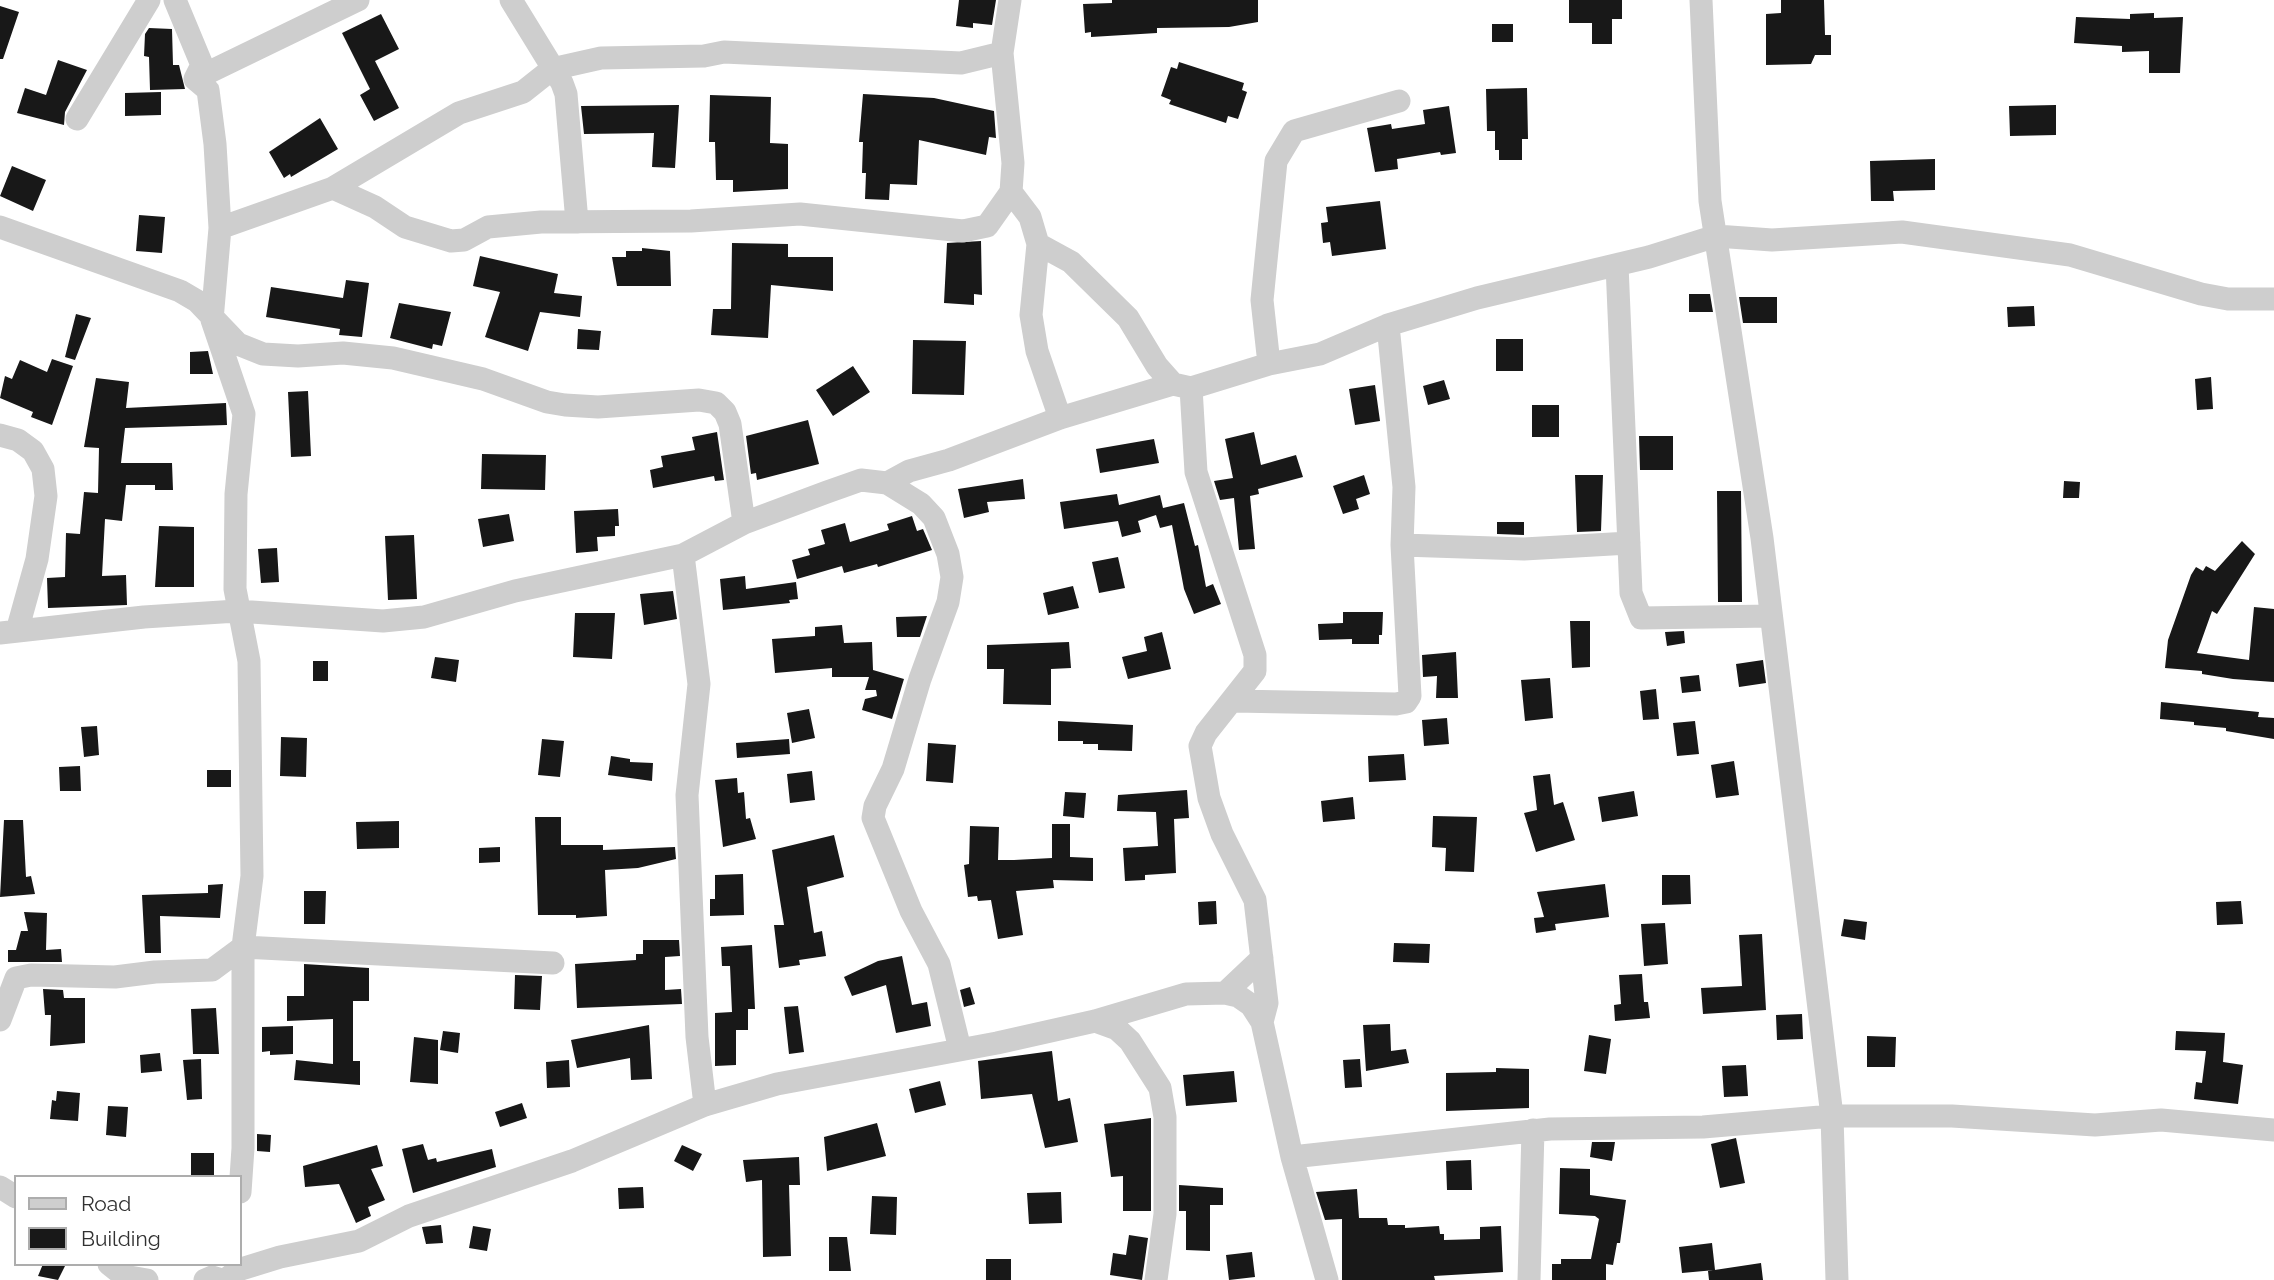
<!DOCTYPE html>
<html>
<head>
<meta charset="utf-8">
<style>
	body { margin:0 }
	#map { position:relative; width:2274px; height:1280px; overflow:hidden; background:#fff; font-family:Raleway,sans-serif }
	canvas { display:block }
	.legend { position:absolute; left:14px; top:1175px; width:228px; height:91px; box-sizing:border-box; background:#fff; border:2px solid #adadad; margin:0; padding:9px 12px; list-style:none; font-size:21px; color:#313131 }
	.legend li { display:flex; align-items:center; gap:14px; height:35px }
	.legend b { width:35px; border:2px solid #adadad }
</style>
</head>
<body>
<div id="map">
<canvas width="2274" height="1280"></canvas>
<ul class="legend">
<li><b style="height:9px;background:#cecece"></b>Road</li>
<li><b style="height:19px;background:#181818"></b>Building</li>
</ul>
</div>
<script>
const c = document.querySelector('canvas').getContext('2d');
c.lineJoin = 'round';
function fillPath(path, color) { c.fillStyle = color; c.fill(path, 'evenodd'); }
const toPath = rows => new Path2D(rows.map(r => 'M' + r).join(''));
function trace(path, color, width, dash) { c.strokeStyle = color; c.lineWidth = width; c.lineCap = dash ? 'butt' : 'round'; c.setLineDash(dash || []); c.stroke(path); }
const building = toPath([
	[959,0,996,0,992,25,973,23,973,28,956,26],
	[1112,0,1258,0,1258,22,1229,27,1157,28,1157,33,1091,37,1091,32,1085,33,1083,4,1112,3],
	[1569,0,1622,0,1622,19,1612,19,1612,44,1592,44,1592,23,1569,23],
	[1781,0,1824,0,1825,35,1831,35,1831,55,1815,55,1811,64,1766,65,1766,14,1781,13],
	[0,6,19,12,3,59,0,59],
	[2154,13,2154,18,2183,17,2180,73,2149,73,2149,51,2122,52,2122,46,2074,43,2076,17,2130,19,2130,14],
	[381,14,399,49,375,61,399,108,374,121,360,95,370,89,342,33],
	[1492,24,1513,24,1513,42,1492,42],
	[149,28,172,29,173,65,179,65,185,89,150,90,149,57,144,56,145,34],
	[58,60,87,70,65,112,64,125,17,113,25,88,46,95],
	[1179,62,1244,83,1242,90,1247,92,1238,119,1228,116,1226,123,1169,104,1171,100,1161,96,1171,67,1177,69],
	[1527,88,1528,139,1522,139,1522,160,1499,160,1499,150,1495,150,1495,131,1487,131,1486,89],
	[161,92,161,115,125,116,125,93],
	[863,94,934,98,994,111,996,138,989,137,986,155,919,140,917,185,890,184,889,200,865,199,866,173,862,173,863,142,859,142],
	[710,95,771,97,770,143,788,144,788,189,733,192,733,180,716,180,715,142,709,142],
	[679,105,675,168,652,167,654,133,584,134,581,106],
	[2056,105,2056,135,2010,136,2009,106],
	[1449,106,1456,153,1441,155,1440,152,1397,159,1398,169,1375,172,1367,128,1391,124,1392,129,1425,124,1423,110],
	[320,118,338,149,291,177,290,174,284,178,269,152],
	[1935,159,1935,190,1893,191,1894,201,1871,201,1870,161],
	[12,166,46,180,33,211,0,196],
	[1380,201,1386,249,1332,256,1330,242,1323,243,1321,223,1328,222,1326,207],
	[139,215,165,217,162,253,136,251],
	[981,241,982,295,974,294,974,305,944,303,947,243],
	[732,243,788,244,788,257,833,257,833,291,771,285,768,338,711,335,713,309,731,309],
	[642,248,670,251,671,286,617,286,612,257,626,257,626,251,642,251],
	[480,256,558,274,554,293,582,296,580,317,540,312,528,351,485,337,500,292,473,286],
	[346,280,369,283,362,337,339,335,340,329,266,317,271,287,343,298],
	[1689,294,1710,294,1713,312,1689,312],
	[1739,297,1777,297,1777,323,1743,323],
	[399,303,451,312,442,346,433,344,432,349,390,338],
	[2034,306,2035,326,2008,327,2007,307],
	[76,314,91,318,75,360,65,357],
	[578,329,601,331,599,350,577,349],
	[1496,339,1523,339,1523,371,1496,371],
	[913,340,966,341,964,395,912,394],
	[208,351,213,374,190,374,190,352],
	[52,359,73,366,52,425,31,417,33,412,0,398,5,376,12,379,20,360,47,372],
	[853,366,870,392,833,416,816,390],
	[2211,377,2213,409,2197,410,2195,379],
	[96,378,129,382,126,408,226,403,227,425,125,428,121,463,172,463,173,490,155,490,155,485,126,485,122,521,105,519,102,576,126,575,127,605,48,608,47,578,65,577,66,533,80,534,84,492,98,493,99,448,84,447],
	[1444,380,1450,399,1428,405,1423,386],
	[1375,385,1380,421,1355,425,1349,389],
	[308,391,311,456,291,457,288,392],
	[1532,405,1559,405,1559,437,1532,437],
	[808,420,819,464,757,480,756,473,751,474,746,436],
	[717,432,724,480,715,481,714,476,653,488,650,470,663,467,661,456,695,450,692,437],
	[1254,432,1261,465,1296,455,1303,477,1258,489,1259,494,1250,496,1255,549,1239,550,1234,498,1220,500,1214,481,1233,478,1225,439],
	[1639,436,1673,436,1673,470,1640,470],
	[1154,439,1159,463,1100,473,1096,449],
	[482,454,546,455,545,490,481,489],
	[1364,475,1370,494,1356,499,1359,509,1343,514,1333,486],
	[1575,475,1603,475,1601,531,1577,532],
	[1023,479,1025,499,987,502,989,512,964,518,958,489],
	[2064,481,2080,482,2079,498,2063,498],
	[1717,491,1741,491,1742,602,1718,602],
	[1117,494,1119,505,1160,495,1163,508,1184,503,1195,546,1198,545,1206,587,1213,584,1221,604,1194,614,1184,589,1172,525,1160,528,1156,515,1138,521,1141,532,1122,537,1118,521,1064,529,1060,502],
	[618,509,619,526,615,526,615,536,597,537,598,551,576,553,574,511],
	[509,514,514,541,483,547,478,519],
	[912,516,917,531,923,529,932,550,878,567,877,564,844,573,842,566,797,579,792,560,810,555,808,549,825,544,821,530,845,523,850,542,889,530,887,524],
	[1497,522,1524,522,1524,535,1497,534],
	[159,526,194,527,194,587,155,587],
	[414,535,417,599,388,600,385,536],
	[2242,541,2255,554,2217,614,2212,611,2197,653,2249,660,2254,607,2274,609,2274,682,2233,679,2202,674,2202,671,2165,668,2168,640,2191,575,2196,567,2203,571,2206,566,2215,571],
	[277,548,279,582,261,583,258,549],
	[1118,557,1125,588,1099,593,1092,562],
	[745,576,746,589,796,582,798,599,789,600,790,603,723,610,720,579],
	[1073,586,1079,608,1048,615,1043,593],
	[673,591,677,619,644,625,640,594],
	[1343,612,1383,612,1382,635,1379,635,1379,644,1352,644,1352,639,1319,640,1318,624,1343,623],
	[575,613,615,613,612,659,573,657],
	[927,616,920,637,897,637,896,617],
	[1570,621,1590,621,1590,667,1572,668],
	[842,625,844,643,872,642,873,670,904,679,892,719,862,710,865,699,877,696,876,690,865,690,869,677,832,677,832,668,775,673,772,639,815,636,815,627],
	[1684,631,1685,643,1667,646,1665,632],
	[1162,632,1171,669,1128,679,1122,657,1147,651,1144,637],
	[1069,642,1071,668,1051,669,1051,705,1003,704,1004,669,987,669,987,645],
	[1456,652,1458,698,1436,698,1437,676,1423,677,1422,655],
	[435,657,459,660,456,682,431,678],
	[1763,660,1766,683,1739,687,1736,664],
	[313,661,328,661,328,681,313,681],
	[1699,675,1701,691,1682,693,1680,677],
	[1550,678,1553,718,1525,721,1521,680],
	[1656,689,1659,719,1643,720,1640,691],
	[2161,702,2259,712,2258,717,2274,718,2274,739,2226,731,2226,728,2194,725,2194,722,2160,719],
	[809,709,815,738,792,743,787,713],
	[1447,718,1449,744,1424,746,1422,720],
	[1058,721,1133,725,1132,751,1098,750,1098,744,1083,744,1083,741,1058,741],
	[1695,721,1699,754,1677,756,1673,723],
	[97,726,99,755,84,757,81,727],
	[281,737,307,738,306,777,280,776],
	[542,739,564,741,560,777,538,775],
	[789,739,790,754,737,758,736,743],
	[928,743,956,745,953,783,926,781],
	[1404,754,1406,780,1369,782,1368,756],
	[611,756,630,759,630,762,653,763,652,781,608,775],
	[1734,761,1739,795,1716,798,1711,765],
	[80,766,81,791,60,791,59,767],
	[207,770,231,770,231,787,207,787],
	[812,771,815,800,790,803,787,774],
	[1550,774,1554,805,1563,802,1575,840,1536,852,1524,813,1537,810,1533,776],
	[737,778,738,793,744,792,746,819,750,818,756,839,723,847,715,780],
	[1187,790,1189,818,1174,819,1176,873,1145,875,1145,880,1125,881,1123,848,1158,846,1156,812,1117,811,1118,795],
	[1634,791,1638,816,1602,822,1598,797],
	[1065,792,1086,793,1084,818,1063,816],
	[1353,797,1355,819,1323,822,1321,801],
	[1433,816,1477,817,1474,872,1445,871,1446,848,1432,847],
	[535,817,561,817,561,845,603,845,603,850,675,847,676,859,638,868,605,870,607,916,576,918,576,915,538,915],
	[4,820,23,820,26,877,31,876,35,894,0,897],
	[399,821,399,848,357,849,356,822],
	[1052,824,1070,824,1070,857,1093,858,1093,881,1053,880,1054,888,1016,891,1023,935,998,939,991,900,978,901,977,896,968,897,964,865,969,864,970,826,999,827,998,860,1014,860,1052,858],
	[834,835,844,877,807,887,814,933,822,931,826,956,799,960,800,965,779,968,774,925,784,925,772,850],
	[500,847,500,862,479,863,479,848],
	[743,874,744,915,710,916,710,899,715,899,715,875],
	[1662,875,1690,875,1691,904,1662,905],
	[223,884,220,918,160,916,161,953,145,953,142,895,208,893,208,885],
	[1605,884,1609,917,1555,924,1556,930,1536,933,1534,918,1544,917,1537,892],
	[304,891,326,891,325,924,304,924],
	[1216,901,1217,924,1199,925,1198,902],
	[2241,901,2243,924,2217,925,2216,902],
	[24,912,47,913,46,950,61,949,62,962,8,962,8,950,16,950,21,931,28,931],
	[1844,919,1867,922,1865,940,1841,936],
	[1665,923,1668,964,1644,966,1641,924],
	[1762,934,1766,1010,1703,1014,1701,988,1742,986,1739,935],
	[643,940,679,940,680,956,665,957,665,990,681,989,682,1004,577,1008,575,964,636,960,636,954,643,954],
	[1394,943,1430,944,1429,963,1393,962],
	[752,945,755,1009,748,1009,748,1030,736,1030,736,1065,715,1066,715,1013,732,1012,730,966,722,966,721,947],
	[902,956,912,1005,927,1002,931,1026,896,1033,886,985,852,996,844,977,878,961],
	[304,964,369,968,369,1001,353,1001,353,1061,360,1061,360,1085,294,1080,296,1060,333,1064,333,1019,287,1021,287,996,304,996],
	[1642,974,1644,1002,1648,1002,1650,1018,1615,1021,1614,1005,1621,1004,1619,975],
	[515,975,542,976,540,1010,514,1009],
	[970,987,975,1004,964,1007,960,990],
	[43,989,63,990,64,998,85,998,85,1043,50,1046,51,1015,45,1015],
	[798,1006,804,1052,789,1054,784,1007],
	[216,1008,219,1054,193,1054,191,1009],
	[1802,1014,1803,1039,1777,1040,1776,1015],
	[1390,1024,1391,1051,1406,1049,1409,1063,1366,1071,1363,1025],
	[649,1025,652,1079,631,1080,630,1058,577,1068,571,1040],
	[293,1026,293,1054,270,1055,270,1051,262,1052,262,1027],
	[443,1031,460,1033,458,1053,440,1050],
	[2176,1031,2225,1033,2223,1062,2243,1065,2238,1104,2194,1099,2196,1082,2202,1083,2206,1051,2175,1050],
	[1589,1035,1611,1039,1606,1074,1584,1071],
	[1867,1036,1896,1037,1895,1067,1867,1067],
	[414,1037,438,1040,438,1084,410,1082],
	[1052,1051,1058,1101,1070,1098,1078,1142,1045,1148,1032,1094,981,1099,978,1061],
	[160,1053,162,1071,141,1073,140,1055],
	[201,1059,202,1099,187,1100,183,1060],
	[1360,1059,1362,1087,1345,1088,1343,1060],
	[569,1060,570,1087,547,1088,546,1062],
	[1746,1065,1748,1096,1724,1097,1722,1066],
	[1496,1068,1529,1069,1529,1108,1446,1111,1446,1073,1496,1072],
	[1234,1071,1237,1102,1186,1106,1183,1075],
	[940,1081,946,1105,915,1113,909,1089],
	[57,1091,80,1093,78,1121,50,1119,52,1100,56,1101],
	[522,1103,527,1118,500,1127,495,1112],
	[108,1106,128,1107,126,1137,106,1135],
	[1151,1118,1151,1211,1123,1211,1123,1176,1111,1177,1104,1124],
	[877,1123,886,1156,827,1171,824,1137],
	[257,1134,271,1135,270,1152,257,1151],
	[1736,1138,1745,1183,1720,1188,1711,1144],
	[1592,1142,1615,1142,1612,1161,1590,1157],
	[423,1144,428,1160,436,1158,437,1162,492,1149,496,1167,413,1193,402,1149],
	[377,1145,383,1166,371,1169,385,1200,368,1207,371,1216,356,1223,339,1184,305,1187,303,1166],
	[682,1145,702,1154,693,1171,674,1161],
	[191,1153,214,1153,214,1177,191,1177],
	[799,1157,800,1185,789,1185,791,1256,763,1257,762,1180,746,1182,743,1160],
	[1471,1160,1472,1190,1447,1190,1446,1161],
	[1560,1168,1590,1169,1590,1195,1626,1200,1620,1243,1617,1243,1613,1265,1606,1264,1606,1280,1552,1280,1552,1264,1561,1264,1561,1259,1591,1259,1599,1219,1595,1216,1559,1214],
	[1179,1185,1223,1188,1223,1205,1210,1205,1210,1251,1186,1250,1186,1211,1179,1211],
	[643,1187,644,1208,619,1209,618,1188],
	[1357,1189,1359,1218,1387,1218,1388,1225,1405,1225,1405,1228,1439,1226,1440,1234,1444,1234,1444,1240,1480,1239,1480,1227,1501,1226,1503,1272,1434,1276,1435,1280,1342,1280,1342,1219,1325,1220,1316,1192],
	[1061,1192,1062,1223,1029,1224,1027,1193],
	[872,1196,897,1197,896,1235,870,1234],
	[441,1225,443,1243,426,1244,422,1227],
	[473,1226,491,1229,487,1251,469,1248],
	[1129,1235,1148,1238,1142,1280,1110,1275,1113,1253,1126,1255],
	[829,1237,847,1237,851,1271,829,1271],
	[1712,1243,1715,1270,1682,1273,1679,1247],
	[1252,1252,1255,1277,1229,1280,1226,1255],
	[986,1259,1011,1259,1011,1280,986,1280],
	[1761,1263,1763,1280,1709,1280,1708,1271],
	[43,1264,66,1264,58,1280,38,1276]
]);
const street = toPath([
	[175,0,202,65,195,79,208,90,215,144,220,228,212,320,244,414,236,494,235,589,249,661,252,876,243,947,243,1148,240,1192],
	[511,0,562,83,566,94,577,222],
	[1701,0,1710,201,1762,538,1832,1116,1837,1280],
	[195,79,358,0],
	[77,119,149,0],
	[333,188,375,207,405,227,451,241,464,240,488,227,541,222,691,221,800,214,963,231,987,226,1011,192,1013,163,1002,53,1010,0],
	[1011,192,1030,217,1038,244,1031,315,1037,351,1060,418],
	[0,227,180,291,197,301,238,344,263,354,298,356,343,353,393,358,483,379,547,402,565,405,598,407,699,400,716,403,725,412,730,424,744,523],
	[220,228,333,188,459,113,523,92,552,69,601,58,704,56,724,52,961,63,1002,53],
	[1038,244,1071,262,1128,318,1157,366,1173,384],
	[1617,265,1631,593,1641,618,1771,616],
	[1269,364,1262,300,1276,161,1294,131,1399,101],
	[1191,388,1196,472,1255,655,1255,671,1206,733,1200,746,1209,798,1222,834,1255,900,1267,1003,1262,1022],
	[0,435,18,440,33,451,43,469,46,496,37,559,17,631],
	[887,483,921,504,934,518,948,554,952,577,948,602,920,679,893,769,875,806,873,818,911,911,939,964,960,1049],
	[1402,545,1524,549,1629,543],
	[683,555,699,684,687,795,697,1037,705,1105],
	[0,633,144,617,237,611,383,621,424,617,515,591,683,555,744,523,827,492,861,480,887,483,909,471,949,460,1060,418,1173,384,1191,388,1269,364,1320,354,1388,325,1477,298,1649,257,1716,236,1772,240,1902,232,2070,255,2201,294,2228,299,2274,299],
	[1234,701,1396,704,1406,702,1410,696,1402,545,1404,487,1388,325],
	[1225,993,1262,958],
	[0,1020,16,978,31,975,115,977,155,972,212,970,243,947,553,963],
	[1095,1021,1117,1029,1130,1041,1160,1088,1165,1117,1165,1214,1156,1280],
	[1292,1157,1550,1129,1703,1127,1832,1116,1952,1116,2095,1125,2161,1120,2274,1130],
	[0,1187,16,1197],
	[109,1264,124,1276,147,1280],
	[205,1280,212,1277,222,1280],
	[225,1280,238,1270,280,1257,359,1241,409,1216,572,1161,705,1105,777,1084,997,1043,1095,1021,1186,994,1225,993,1238,996,1251,1005,1262,1022,1292,1157,1327,1280],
	[1529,1280,1533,1130]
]);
fillPath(building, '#181818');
trace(street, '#cecece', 23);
</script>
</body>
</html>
